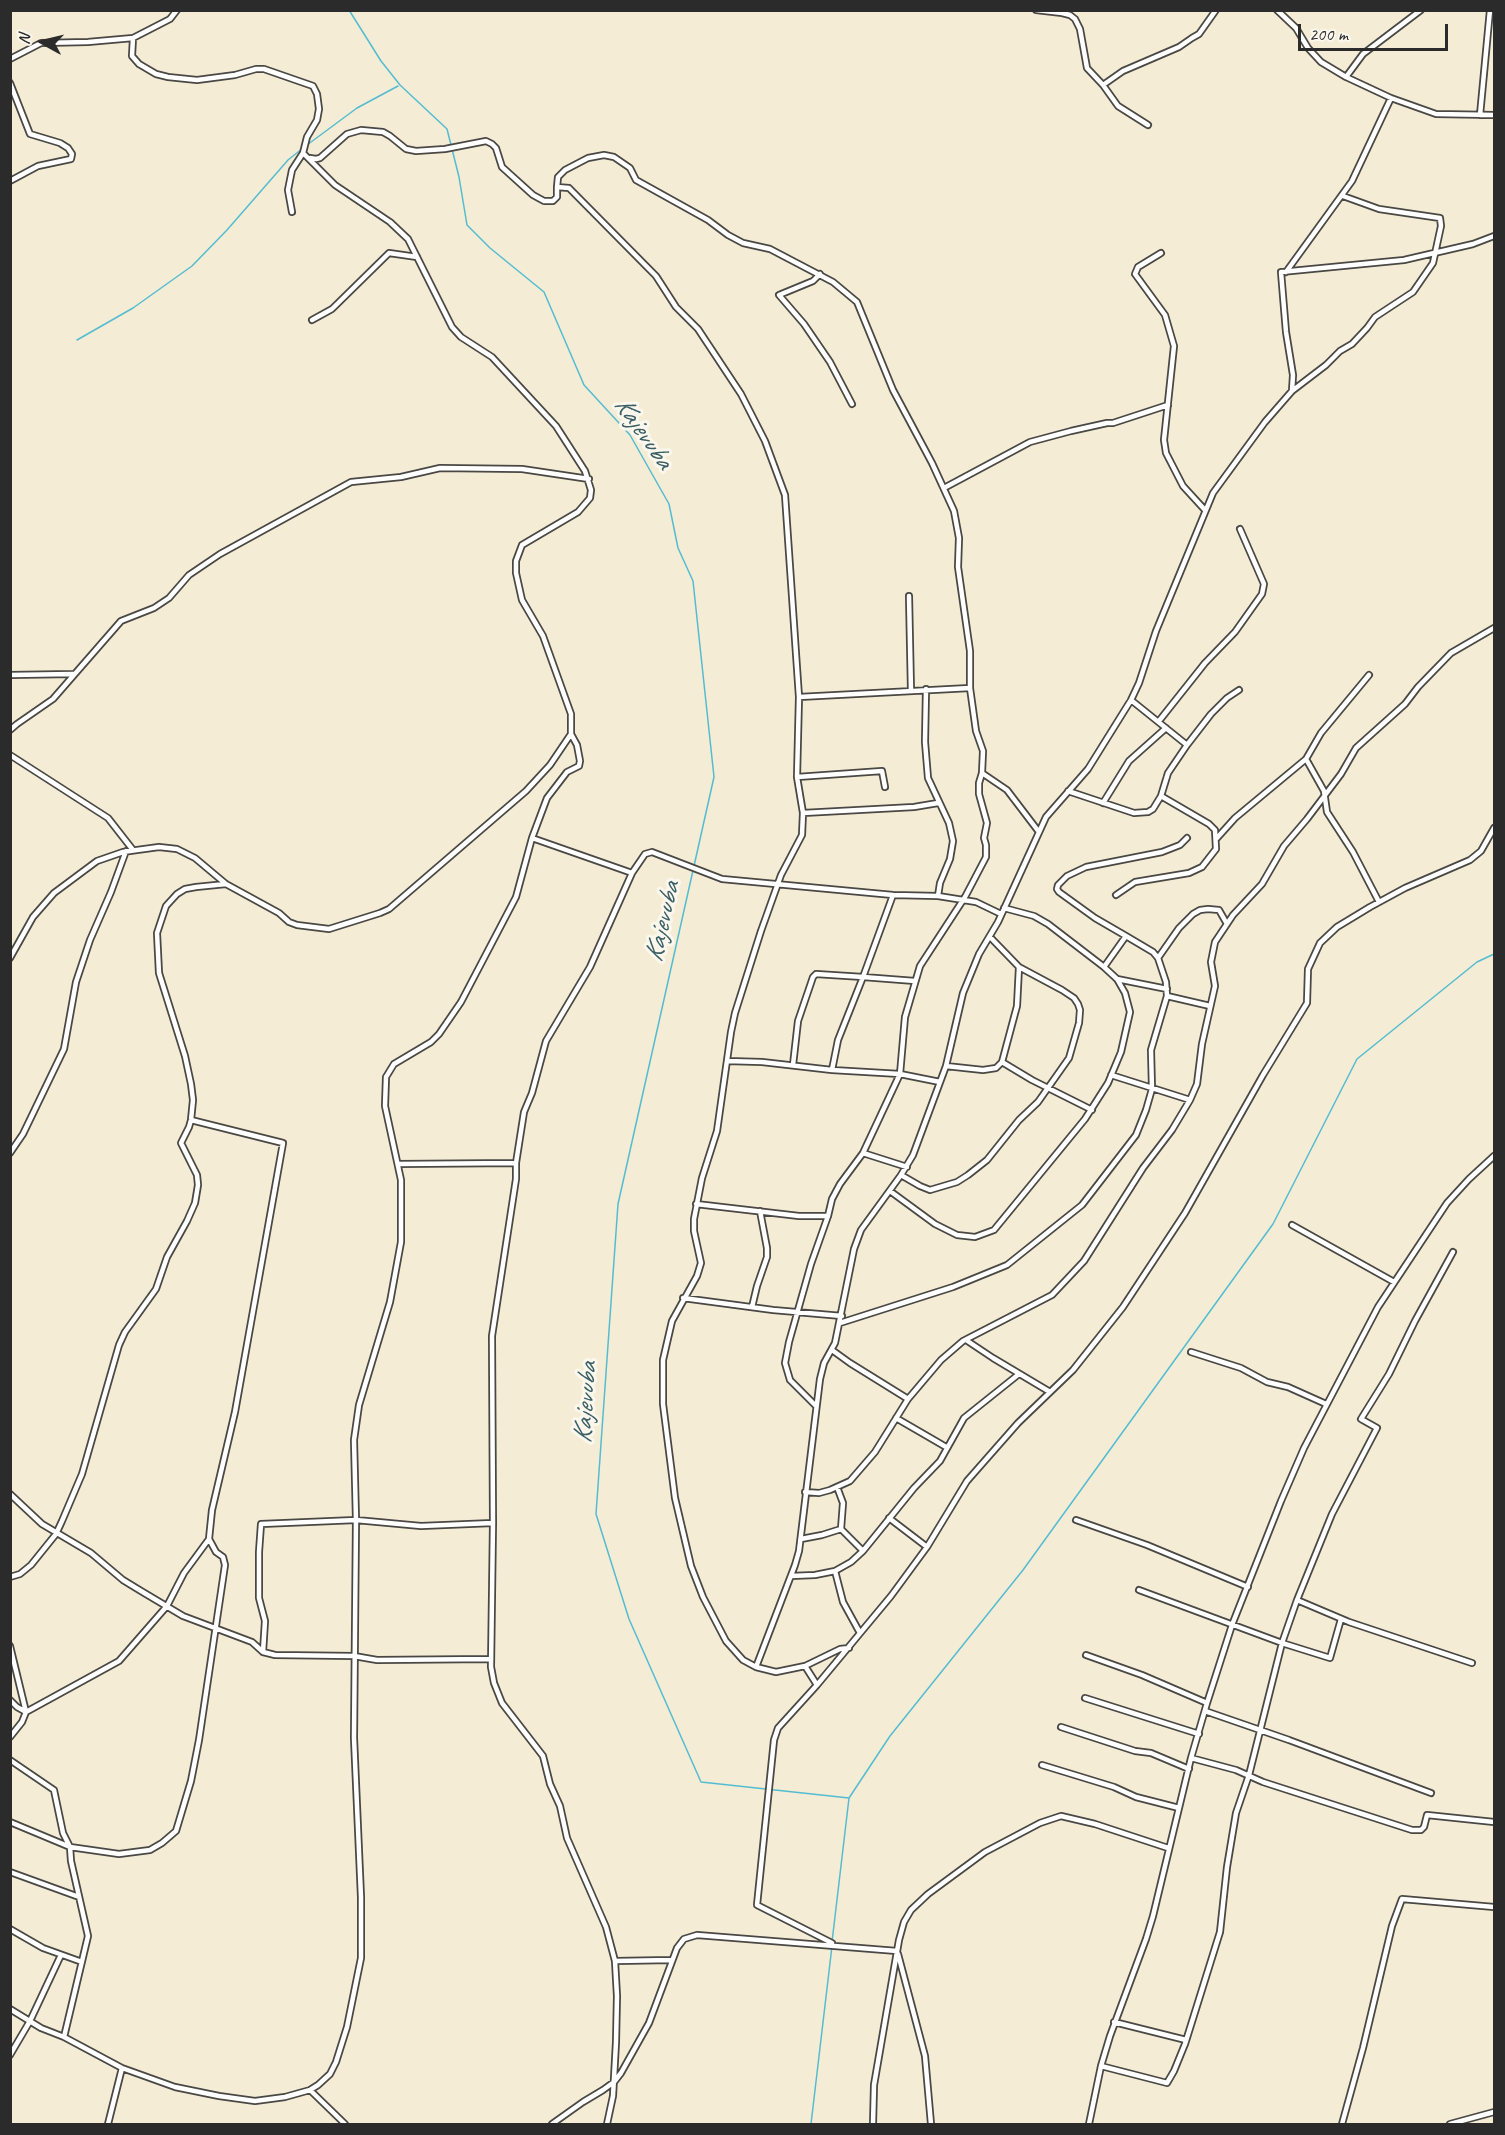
<!DOCTYPE html>
<html>
<head>
<meta charset="utf-8">
<style>
	body { margin:0 }
	#map { position:relative; width:1505px; height:2135px; overflow:hidden; background:#f4ecd5; font-family:Caveat,sans-serif }
	canvas { display:block }
	.frame { position:absolute; inset:0; border:12px solid #2b2b2b; pointer-events:none }
	.north { position:absolute; left:12px; top:12px; width:60px; height:60px; -webkit-text-stroke:4px #fbf7ec; paint-order:stroke; rotate:278deg; font-size:16px; font-weight:700; line-height:24px; text-align:center; color:#2b2b2b }
	.north::after { content:''; display:block; margin:auto; width:21px; height:27px; background:#2b2b2b; clip-path:polygon(50% 0,100% 100%,50% 72%,0 100%) }
	.scale { position:absolute; left:1298px; top:24px; width:150px; height:27px; box-sizing:border-box; border:3px solid #2b2b2b; border-top:0; padding-left:8px; font-size:18px; line-height:21px; white-space:nowrap; color:#2b2b2b; -webkit-text-stroke:4px #fbf7ec; paint-order:stroke }
</style>
</head>
<body>
<div id="map">
<canvas width="1505" height="2135"></canvas>
<div class="frame"></div>
<div class="north">N</div>
<div class="scale">200 m</div>
</div>
<script>
const c = document.querySelector('canvas').getContext('2d');
c.lineJoin = 'round';
const toPath = rows => new Path2D(rows.map(r => 'M' + r).join(''));
function trace(path, color, width, dash) { c.strokeStyle = color; c.lineWidth = width; c.lineCap = dash ? 'butt' : 'round'; c.setLineDash(dash || []); c.stroke(path); }
function drawText(font, color, halo, rows, align = 'center') {
  c.font = font + ' Caveat,sans-serif'; c.lineWidth = 6; c.setLineDash([]); c.textBaseline = 'middle'; c.strokeStyle = halo; c.fillStyle = color; for (const [text, x, y, turn = 0] of rows) {
    c.save(); c.translate(x, y); c.rotate((+turn || 0) * Math.PI / 180); c.textAlign = isNaN(turn) ? turn : align; if (halo) c.strokeText(text, 0, 0); c.fillText(text, 0, 0); c.restore();
  }
}
const stream = toPath([
	[349,10,381,61,400,85,447,129,459,177,467,225,490,248,544,292,584,385,630,435,669,504,678,548,693,581,714,777,618,1204,596,1514,629,1619,701,1782,849,1798],
	[307,145,357,108,398,86],
	[77,340,133,308,192,266,227,230,288,160,303,148],
	[832,1942,849,1798,890,1736,1023,1570,1273,1224,1357,1059,1477,962,1494,954],
	[811,2124,832,1946]
]);
const street = toPath([
	[1036,10,1062,13,1070,15,1075,19,1080,29,1087,68,1103,85],
	[1277,10,1296,28,1308,48,1321,62,1346,77,1391,98,1436,114,1494,115],
	[10,59,41,43,88,42,133,38,170,19,177,10],
	[1346,77,1363,54,1421,10],
	[10,83,30,134,60,143,68,148,72,154,71,159,38,166,10,181],
	[1480,115,1490,10],
	[1148,125,1118,106,1103,85,1123,71,1179,47,1192,38,1199,34,1216,10],
	[310,158,316,159,320,158,347,134,361,130,383,132,390,136,406,149,416,151,445,149,486,141,492,144,496,148,502,167,533,195,544,201,553,201,557,197,557,187,569,188,656,276,676,307,698,329,741,394,765,441,785,495,799,697,797,777,803,813,802,835,781,875,761,931,735,1013,731,1032,717,1131,702,1178,694,1219,694,1231,701,1263,697,1276,672,1321,663,1360,663,1404,675,1498,691,1566,703,1597,726,1641,743,1660,756,1667,776,1672,805,1666,817,1685,891,1596,927,1547,967,1481,1018,1423,1073,1370,1123,1307,1185,1213,1263,1075,1307,1003,1308,969,1320,943,1337,927,1370,907,1405,888,1470,860,1481,851,1494,828],
	[557,187,558,177,565,170,588,158,604,155,614,157,630,168,636,180,708,220,728,235,743,243,770,249,833,282,857,302,893,390,932,463,954,511,959,538,958,567,970,651,970,688,976,731,983,751,982,773,979,783,979,794,987,823,984,838,986,845,986,857,965,897,920,966,905,1017,900,1074,863,1153,840,1184,832,1199,828,1216,811,1264,789,1342,785,1363,790,1380,816,1406],
	[292,212,288,190,292,170,303,153],
	[1161,253,1138,267,1135,274,1165,315,1174,346,1164,440,1166,453,1183,486,1205,510],
	[1286,272,1352,181,1391,98],
	[820,274,813,281,779,295,804,324,830,362,852,404],
	[312,320,332,309,389,253,417,257],
	[1292,391,1293,375,1286,332,1281,272,1404,260,1473,244,1494,236],
	[944,488,1030,442,1071,431,1107,423,1113,423,1168,405],
	[909,596,911,691],
	[10,675,73,674],
	[926,689,925,742,928,778,949,823,953,841,950,859,940,883,938,896],
	[799,697,970,688],
	[1131,700,1187,745],
	[1159,721,1205,663,1235,632,1262,594,1264,584,1240,529],
	[10,730,17,724,53,699,121,621,154,608,169,598,189,575,220,554,351,482,401,477,440,468,522,469,589,479],
	[10,755,108,818,133,850],
	[1306,759,1324,791,1327,812,1353,852,1379,902],
	[982,773,1007,790,1039,832],
	[797,777,882,771,885,787],
	[1068,791,1134,813,1148,812,1153,809,1161,796,1168,773,1187,745,1211,714,1227,698,1239,690],
	[1103,803,1129,761,1166,728],
	[803,813,914,807,938,803],
	[532,838,632,873,645,854,652,852,722,879,893,895,938,896,976,902,1001,914],
	[1217,838,1235,818,1306,759,1321,733,1369,675],
	[1116,895,1135,882,1189,873,1202,867,1216,849,1215,830,1209,824,1161,796],
	[1126,936,1095,918,1059,892,1057,889,1058,885,1067,876,1086,867,1162,852,1180,845,1187,838],
	[10,958,33,917,54,893,97,861,123,852,137,850,159,847,177,849,195,858,226,884,279,913,289,922,297,925,329,929,380,913,389,909,526,791,550,765,571,734],
	[1158,958,1179,928,1193,914,1200,910,1208,909,1219,910,1227,924],
	[1117,979,1167,989],
	[1167,996,1210,1006],
	[727,1061,762,1062,832,1070,900,1074,940,1082],
	[1002,1062,1032,1080,1092,1110],
	[793,1065,798,1021,813,977,816,974,863,977,893,895],
	[946,1066,983,1070,996,1068,1002,1062,1017,1006,1019,967],
	[832,1070,838,1040,863,977,915,981],
	[1111,1075,1190,1100],
	[10,1153,23,1134,64,1049,76,982,90,940,111,892,126,851],
	[863,1153,907,1167],
	[516,1163,524,1112,532,1093,546,1041,590,967,632,873],
	[398,1164,516,1163,516,1179,492,1336,493,1523],
	[901,1175,920,1186,930,1190,957,1182,968,1175,987,1160,1019,1120,1038,1102,1069,1058,1079,1023,1080,1010,1078,1004,1074,998,1062,990,1019,967,990,937],
	[890,1191,935,1224,957,1235,975,1237,994,1230,1085,1119,1108,1083,1121,1052,1130,1012,1125,993,1117,979,1104,967,1048,924,1034,916,1004,908],
	[696,1204,799,1216,828,1216],
	[1292,1225,1394,1282],
	[683,1298,773,1310,842,1316],
	[752,1307,757,1286,767,1257,767,1248,760,1211],
	[840,1323,953,1287,1007,1265,1082,1205,1136,1135,1146,1110,1152,1089,1151,1050,1167,996,1166,982,1158,958,1153,952,1126,936,1104,967],
	[966,1340,993,1358,1050,1392],
	[832,1350,850,1363,908,1399],
	[1191,1352,1241,1368,1267,1382,1288,1387,1326,1404],
	[896,1418,946,1447],
	[805,1492,819,1493,830,1490,850,1481,875,1452,908,1399,941,1360,963,1341,1052,1295,1084,1261,1143,1168,1172,1130,1190,1100,1197,1084,1202,1044,1215,986,1211,962,1215,942,1233,915,1262,884,1284,846,1307,819,1341,774,1356,748,1405,704,1418,687,1451,653,1494,628],
	[10,1494,42,1524,91,1553,123,1580,141,1591,183,1616,252,1642,263,1652,275,1655,354,1656,377,1660,491,1659],
	[889,1518,927,1547],
	[1076,1520,1147,1545,1248,1587],
	[841,1529,863,1551],
	[801,1539,822,1535,841,1529,843,1503,837,1487],
	[835,1571,843,1602,860,1633],
	[791,1576,815,1575,835,1571,851,1562,863,1551,914,1488,940,1461,964,1418,1019,1374],
	[10,1577,20,1574,31,1565,56,1534,62,1521,82,1474,119,1345,125,1332,156,1289,167,1257,187,1221,195,1203,198,1185,197,1175,181,1143,189,1127,191,1120,193,1100,191,1084,185,1056,159,973,157,933,166,906,177,894,185,889,196,887,226,884],
	[1139,1590,1282,1643,1297,1600,1332,1514,1377,1428,1361,1419,1389,1374,1415,1321,1453,1252],
	[1297,1600,1349,1622,1472,1663],
	[10,1646,26,1712,22,1722,10,1737],
	[263,1652,265,1621,259,1598,259,1552,261,1524,356,1520,421,1526,493,1523,491,1667,494,1683,502,1703,543,1756,550,1784,560,1806,567,1838,606,1927,615,1961,617,1996,616,2042,613,2096,607,2124],
	[1086,1655,1142,1675,1207,1703],
	[805,1666,840,1649,849,1648],
	[756,1667,795,1565,799,1551,820,1379,824,1363,835,1343,854,1249,861,1230,901,1175,913,1155,946,1066,963,993,979,954,998,922,1046,817,1088,769,1131,700,1139,683,1156,631,1213,493,1265,422,1292,391,1326,365,1340,351,1352,344,1367,328,1375,317,1413,292,1433,263,1441,226,1440,218,1379,209,1343,196],
	[817,1685,778,1728,774,1740,757,1905,832,1943],
	[1085,1698,1199,1734],
	[10,1700,17,1707,26,1712,119,1661,167,1606,184,1573,209,1539,212,1510,235,1412,283,1143,191,1120],
	[1205,1711,1289,1740,1431,1793],
	[1061,1727,1135,1751,1151,1753,1189,1769],
	[1191,1758,1236,1770,1263,1782,1412,1830,1421,1830,1424,1827,1427,1815,1494,1822],
	[10,1760,54,1790,63,1833,70,1847,71,1861,88,1936,64,2037],
	[1042,1765,1114,1787,1136,1797,1179,1808],
	[10,1822,70,1847,119,1854,150,1850,162,1843,176,1831,191,1781,199,1740,225,1565,223,1557,216,1552,209,1539],
	[10,1872,79,1897],
	[10,1929,43,1948,82,1962],
	[898,1954,925,2056,931,2124],
	[615,1961,672,1960],
	[10,2009,41,2028,64,2037,122,2068,175,2087,219,2096,255,2101,285,2097,310,2090,318,2085,330,2074,336,2062,347,2027,361,1958,361,1897,354,1738,356,1520,354,1440,359,1405,390,1302,401,1242,401,1180,385,1106,386,1077,394,1064,431,1042,439,1034,461,1002,516,897,532,838,547,798,567,772,579,766,580,761,577,745,571,734,571,714,543,636,522,600,516,573,516,561,522,545,578,512,590,498,591,490,585,471,556,426,492,357,461,337,452,327,408,239,390,222,335,185,303,153,307,137,317,120,319,109,317,94,313,86,264,69,256,69,235,75,197,80,168,77,156,74,139,64,132,56,133,38],
	[1114,2022,1186,2040],
	[10,2055,30,2021,61,1955],
	[1101,2066,1167,2083,1174,2071,1185,2044,1220,1932,1227,1867,1236,1813,1249,1775,1282,1643,1330,1658,1341,1619],
	[310,2090,345,2124],
	[108,2124,122,2068],
	[552,2124,583,2102,603,2090,614,2082,621,2073,649,2023,677,1948,684,1939,697,1935,897,1951],
	[873,2124,874,2085,899,1940,904,1922,911,1910,928,1894,985,1852,1040,1823,1061,1816,1095,1824,1168,1848],
	[1089,2124,1101,2066,1110,2036,1146,1939,1153,1916,1191,1758,1207,1703,1232,1625,1281,1501,1304,1448,1378,1307,1447,1203,1469,1179,1494,1156],
	[1342,2124,1363,2048,1392,1926,1402,1899,1494,1907],
	[1450,2124,1494,2112]
]);
const waterNames = [
	["Kajevuba",643,433,55],
	["Kajevuba",663,922,-77],
	["Kajevuba",586,1403,-86]
];
trace(stream, '#54bcd1', 1.5);
trace(street, '#494844', 8);
trace(street, '#fff', 4.5);
drawText('italic 27px', '#395e65', '#fbf7ec', waterNames);
</script>
</body>
</html>
